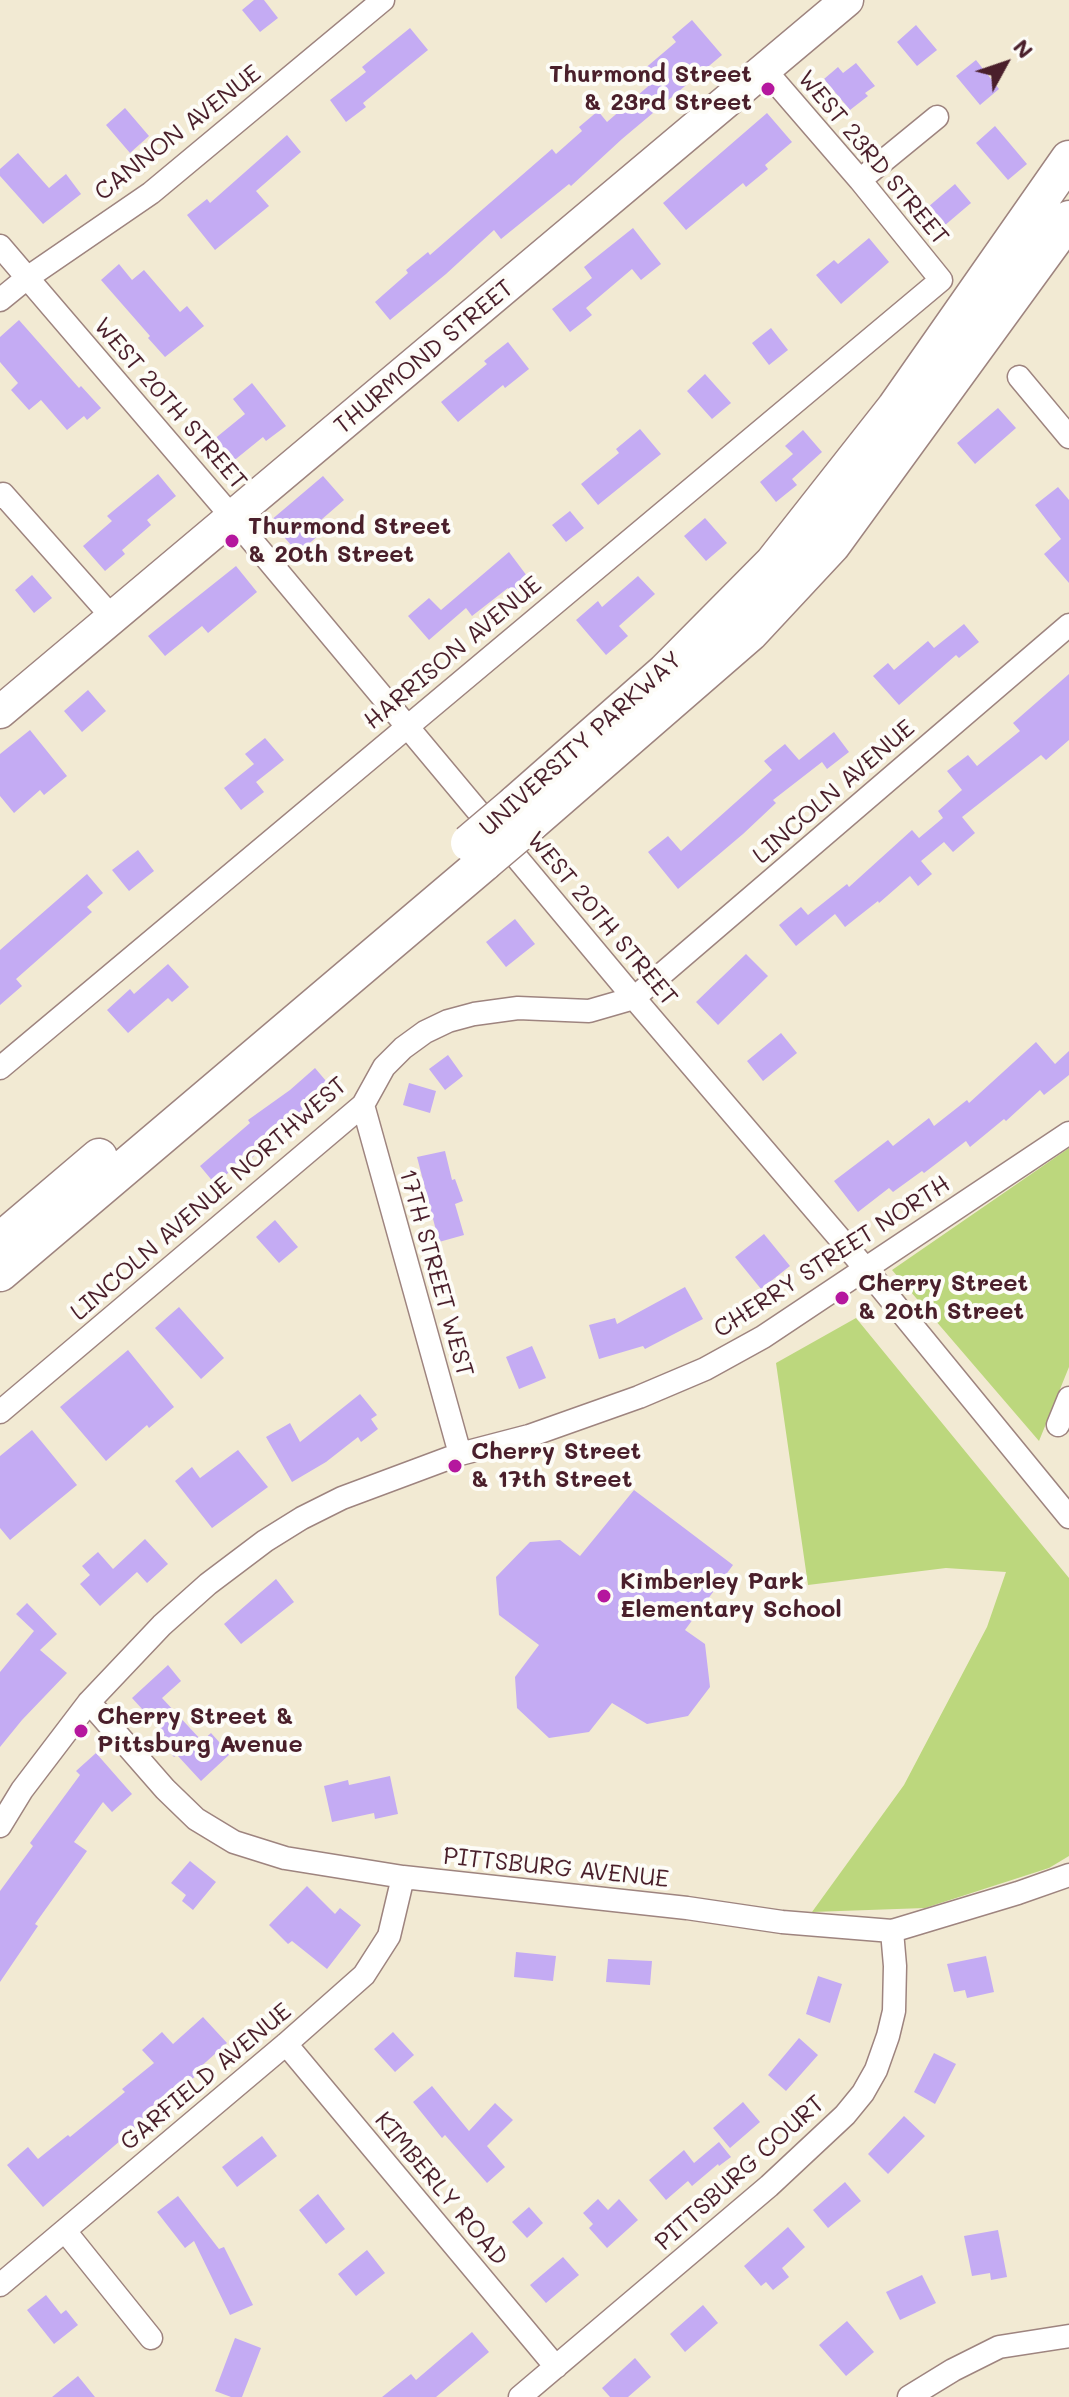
<!DOCTYPE html>
<html>
<head>
<meta charset="utf-8">
<style>
	body { margin:0 }
	#map { position:relative; width:1069px; height:2397px; overflow:hidden; background:#f2ead3; font-family:Mali,sans-serif }
	canvas { display:block }
	.north { position:absolute; left:965px; top:24px; width:80px; height:80px; -webkit-text-stroke:6px #fdfcf7; paint-order:stroke; rotate:50deg; font-size:22px; font-weight:700; line-height:32px; text-align:center; color:#4a1f2b }
	.north::after { content:''; display:block; margin:auto; width:28px; height:36px; background:#4a1f2b; clip-path:polygon(50% 0,100% 100%,50% 72%,0 100%) }
</style>
</head>
<body>
<div id="map">
<canvas width="1069" height="2397"></canvas>
<div class="north">N</div>
</div>
<script>
const c = document.querySelector('canvas').getContext('2d');
c.lineJoin = 'round';
function fillPath(path, color) { c.fillStyle = color; c.fill(path, 'evenodd'); }
const toPath = rows => new Path2D(rows.map(r => 'M' + r).join(''));
function trace(path, color, width, dash) { c.strokeStyle = color; c.lineWidth = width; c.lineCap = dash ? 'butt' : 'round'; c.setLineDash(dash || []); c.stroke(path); }
function drawText(font, color, halo, rows, align = 'center') {
  c.font = font + ' Mali,sans-serif'; c.lineWidth = 8; c.setLineDash([]); c.textBaseline = 'middle'; c.strokeStyle = halo; c.fillStyle = color; for (const [text, x, y, turn = 0] of rows) {
    c.save(); c.translate(x, y); c.rotate((+turn || 0) * Math.PI / 180); c.textAlign = isNaN(turn) ? turn : align; if (halo) c.strokeText(text, 0, 0); c.fillText(text, 0, 0); c.restore();
  }
}
const green = toPath([
	[1069,1148,1069,1367,1039,1441,892,1270],
	[856,1318,1069,1578,1069,1856,1049,1868,925,1908,812,1912,904,1785,987,1627,1006,1572,946,1568,808,1585,776,1363]
]);
const building = toPath([
	[254,0,264,0,278,18,260,32,242,10],
	[692,20,722,55,622,139,571,186,569,184,501,239,494,230,446,274,390,320,375,302,408,273,406,270,428,252,430,255,552,149,556,154,582,131,579,127,598,111,607,122,653,82,643,70,676,42,672,37],
	[916,25,937,50,917,66,897,42],
	[410,28,428,50,363,103,366,107,346,122,330,100,366,72,362,67],
	[976,60,999,89,980,105,956,76],
	[856,63,875,86,865,93,868,96,850,110,824,79,838,67,843,73],
	[125,108,149,136,130,153,106,125],
	[767,113,792,142,765,165,768,169,746,187,743,183,686,230,663,203],
	[995,126,1027,164,1008,180,976,143],
	[287,135,301,152,256,191,269,206,215,250,187,215,207,199,210,203],
	[18,153,49,188,66,174,81,194,43,224,0,176,0,169],
	[955,184,971,203,944,226,928,207],
	[633,228,661,264,641,280,632,269,586,308,592,315,570,332,552,309,592,278,584,267],
	[869,238,889,262,841,304,816,275,834,260,838,264],
	[119,264,132,280,144,270,180,312,187,306,204,326,165,357,148,338,150,336,101,280],
	[19,320,79,388,81,386,101,408,87,420,84,416,67,430,41,400,29,410,11,390,18,383,0,362,0,337],
	[771,328,788,350,769,365,752,343],
	[508,342,529,369,505,388,503,385,458,422,441,402,487,364,484,361],
	[705,374,731,403,712,419,687,391],
	[252,383,286,426,266,441,263,437,226,467,207,445,245,414,233,399],
	[998,408,1016,428,975,464,957,443],
	[640,429,661,454,598,505,581,484,619,453,616,449],
	[803,430,822,452,792,479,797,485,776,502,760,482,793,454,785,446],
	[158,474,176,496,147,520,151,525,122,550,125,554,105,571,83,546,112,521,107,516],
	[323,476,344,500,313,527,319,535,298,553,270,521],
	[1058,487,1069,500,1069,583,1044,554,1061,539,1035,505],
	[570,511,584,528,566,542,552,525],
	[705,518,727,543,706,561,684,536],
	[509,552,530,580,512,594,508,588,472,616,466,608,429,640,408,616,429,598,441,610],
	[236,566,257,592,208,633,202,626,165,656,148,636],
	[32,575,52,598,34,613,15,590],
	[638,576,655,594,619,626,628,636,606,655,576,620,598,601,602,607],
	[964,624,979,642,959,658,956,655,899,705,873,676,888,663,894,670,928,641,934,648],
	[1069,674,1069,740,1046,760,1041,755,962,817,975,833,953,852,944,842,921,861,932,874,918,886,910,876,879,903,878,901,845,927,835,914,796,946,779,925,801,907,808,915,847,884,849,887,912,830,919,838,943,818,938,811,962,790,947,771,968,755,977,766,1020,731,1013,723],
	[88,690,106,711,82,732,64,711],
	[30,730,67,776,44,795,40,790,14,813,0,796,0,754],
	[834,732,849,752,827,769,822,762,773,800,776,803,743,834,678,889,648,852,668,836,681,851,772,770,764,761,785,744,799,760],
	[265,738,284,760,256,782,264,792,241,810,224,788,254,764,245,754],
	[138,850,154,871,129,891,112,870],
	[87,874,103,893,87,907,92,912,16,979,22,986,0,1005,0,950],
	[515,919,535,944,506,967,486,942],
	[746,954,768,976,718,1025,696,1002],
	[168,964,189,987,172,1002,168,998,128,1033,107,1010,130,989,134,994],
	[781,1033,797,1053,763,1081,747,1061],
	[1036,1042,1055,1064,1069,1051,1069,1075,1044,1095,1040,1090,1006,1121,1004,1119,970,1147,966,1141,924,1173,922,1171,893,1192,889,1188,858,1212,834,1181,888,1140,893,1146,929,1118,934,1126,967,1100,969,1103],
	[448,1055,463,1076,445,1090,429,1069],
	[315,1068,332,1088,292,1126,289,1122,256,1147,260,1151,242,1166,240,1163,215,1184,200,1166,250,1123,248,1120,290,1090],
	[409,1083,436,1091,430,1113,403,1105],
	[445,1151,452,1180,455,1179,463,1201,455,1204,464,1235,439,1242,417,1157],
	[275,1220,298,1247,279,1263,256,1237],
	[764,1234,790,1266,761,1289,735,1257],
	[685,1287,703,1319,645,1349,643,1346,599,1359,589,1325,615,1318,617,1324],
	[179,1307,224,1358,201,1379,155,1328],
	[532,1346,546,1378,519,1389,506,1357],
	[128,1350,174,1407,149,1428,147,1425,106,1461,60,1407],
	[360,1394,377,1415,371,1419,378,1429,361,1442,358,1437,326,1462,292,1482,266,1437,290,1423,300,1442],
	[32,1430,77,1485,10,1540,0,1528,0,1456],
	[238,1450,268,1487,212,1528,175,1481,192,1467,200,1478],
	[634,1490,733,1565,685,1630,705,1644,710,1687,688,1716,647,1724,612,1703,589,1732,549,1738,517,1708,515,1677,539,1645,499,1615,496,1577,530,1542,560,1540,580,1556],
	[145,1539,168,1564,147,1583,137,1572,100,1606,80,1584,90,1575,82,1566,98,1552,113,1569],
	[276,1579,294,1602,241,1644,224,1624],
	[27,1603,57,1634,40,1650,67,1673,22,1720,0,1747,0,1672,34,1631,16,1614],
	[168,1665,181,1681,162,1698,202,1741,211,1733,230,1754,201,1781,177,1755,174,1757,158,1740,165,1734,132,1698],
	[96,1753,132,1794,112,1812,103,1802,74,1842,87,1851,35,1924,38,1926,0,1982,0,1891,33,1846,30,1843,80,1775,76,1771],
	[390,1776,398,1814,375,1819,374,1813,332,1822,324,1786,348,1780,349,1785],
	[190,1861,216,1882,193,1910,182,1901,186,1895,171,1883],
	[307,1886,335,1914,340,1908,361,1925,327,1969,292,1941,288,1944,269,1925],
	[516,1952,556,1956,553,1981,514,1977],
	[986,1956,994,1992,967,1998,965,1990,954,1992,947,1964],
	[608,1959,652,1961,650,1985,606,1982],
	[818,1976,842,1984,830,2023,806,2014],
	[203,2017,227,2043,196,2071,198,2074,43,2207,7,2165,28,2147,38,2159,68,2135,70,2137,125,2092,122,2089,154,2063,142,2050,162,2032,173,2044],
	[393,2032,414,2055,395,2072,374,2049],
	[799,2038,818,2055,786,2091,768,2075],
	[934,2053,956,2064,935,2104,914,2092],
	[432,2086,469,2131,495,2103,513,2120,487,2146,505,2167,487,2183,445,2135,442,2138,413,2102],
	[743,2102,760,2122,730,2148,713,2128],
	[904,2116,925,2136,888,2174,868,2154],
	[262,2136,277,2156,237,2187,222,2167],
	[719,2142,731,2157,719,2166,718,2164,692,2186,688,2181,666,2200,649,2180,684,2150,694,2163],
	[845,2182,861,2201,828,2228,813,2210],
	[318,2194,345,2229,326,2244,299,2210],
	[178,2196,219,2249,224,2247,253,2305,230,2315,194,2241,185,2248,157,2212],
	[598,2199,608,2210,619,2199,638,2220,607,2248,589,2228,593,2224,583,2213],
	[529,2207,543,2223,527,2238,512,2222],
	[788,2227,805,2247,782,2268,789,2277,773,2290,766,2282,761,2286,744,2266],
	[998,2230,1007,2277,991,2280,990,2273,972,2276,964,2236],
	[367,2250,385,2273,356,2296,338,2274],
	[563,2257,579,2275,546,2303,530,2285],
	[922,2275,936,2303,900,2320,886,2292],
	[46,2295,61,2314,66,2310,78,2325,54,2344,27,2310],
	[703,2305,718,2323,685,2352,670,2334],
	[847,2321,874,2352,846,2376,819,2345],
	[472,2332,489,2352,436,2397,382,2397,411,2374,416,2380],
	[235,2338,261,2348,242,2397,231,2397,215,2391],
	[635,2358,651,2377,628,2397,610,2397,602,2388],
	[78,2376,95,2397,52,2397]
]);
const street = toPath([
	[860,180,937,117],
	[0,246,233,518,634,998,865,1268,1069,1517],
	[0,300,27,278,151,193,383,0],
	[1019,377,1069,437],
	[0,497,3,494,113,618],
	[0,1068,941,280,860,180,765,70],
	[363,1105,460,1454],
	[0,1412,363,1105,384,1067,403,1048,425,1032,448,1021,474,1014,518,1008,589,1011,634,998,1069,625],
	[1058,1425,1069,1398],
	[89,1702,165,1789,196,1819,234,1842,285,1858,403,1877,687,1908,782,1922,892,1931,1018,1893,1069,1875],
	[0,1826,22,1790,89,1702,162,1625,208,1584,265,1541,302,1518,342,1498,460,1454,529,1436,639,1397,705,1369,763,1337,1069,1133],
	[286,2044,556,2367],
	[65,2231,151,2338],
	[0,2285,286,2044,364,1975,389,1936,403,1877],
	[520,2397,769,2186,845,2115,863,2093,876,2070,888,2036,894,2011,895,1966,892,1931],
	[909,2397,953,2370,999,2347,1069,2336]
]);
const secondary = toPath([
	[0,712,847,0]
]);
const primary = toPath([
	[515,804,665,672,773,563,895,408,1069,159],
	[531,823,750,633,832,545,1069,219],
	[0,1241,99,1157],
	[0,1273,485,862]
]);
const primaryBridge = toPath([
	[469,843,515,804],
	[485,862,531,823]
]);
const markers = [
	[768,89,8,"#b5179e"],
	[232,541,8,"#b5179e"],
	[842,1298,8,"#b5179e"],
	[455,1466,8,"#b5179e"],
	[604,1596,8,"#b5179e"],
	[81,1731,8,"#b5179e"]
];
const poiNames = [
	["Thurmond Street",752,75,"right"],
	["& 23rd Street",752,103,"right"],
	["Thurmond Street",248,527],
	["& 20th Street",248,555],
	["Cherry Street",858,1284],
	["& 20th Street",858,1312],
	["Cherry Street",471,1452],
	["& 17th Street",471,1480],
	["Kimberley Park",620,1582],
	["Elementary School",620,1610],
	["Cherry Street &",97,1717],
	["Pittsburg Avenue",97,1745]
];
const streetNames = [
	["CANNON AVENUE",178,133,-38],
	["WEST 23RD STREET",873,158,50],
	["THURMOND STREET",424,357,-40],
	["WEST 20TH STREET",170,404,49],
	["HARRISON AVENUE",453,653,-40],
	["UNIVERSITY PARKWAY",581,744,-42],
	["LINCOLN AVENUE",834,792,-41],
	["WEST 20TH STREET",602,919,50],
	["LINCOLN AVENUE NORTHWEST",209,1199,-41],
	["CHERRY STREET NORTH",832,1257,-33],
	["17TH STREET WEST",436,1273,74],
	["PITTSBURG AVENUE",556,1868,6],
	["GARFIELD AVENUE",206,2077,-40],
	["PITTSBURG COURT",740,2173,-42],
	["KIMBERLY ROAD",441,2189,50]
];
fillPath(green, '#bcd77d');
fillPath(building, '#c4abf3');
trace(street, '#9e847f', 25);
trace(secondary, '#9e847f', 35);
trace(primary, '#9e847f', 39);
trace(street, '#fff', 22);
trace(secondary, '#fff', 32);
trace(primary, '#fff', 36);
trace(primaryBridge, '#9e847f', 39, []);
trace(primaryBridge, '#fff', 36);
for (const [x, y, r, color] of markers) { const dot = new Path2D(); dot.arc(x, y, r, 0, 2 * Math.PI); c.fillStyle = color; c.fill(dot); trace(dot, '#fdfcf7', 3); }
drawText('bold 24px', '#4a1f2b', '#fdfcf7', poiNames, 'left');
drawText('24px', '#4a1f2b', '#fdfcf7', streetNames);
</script>
</body>
</html>
